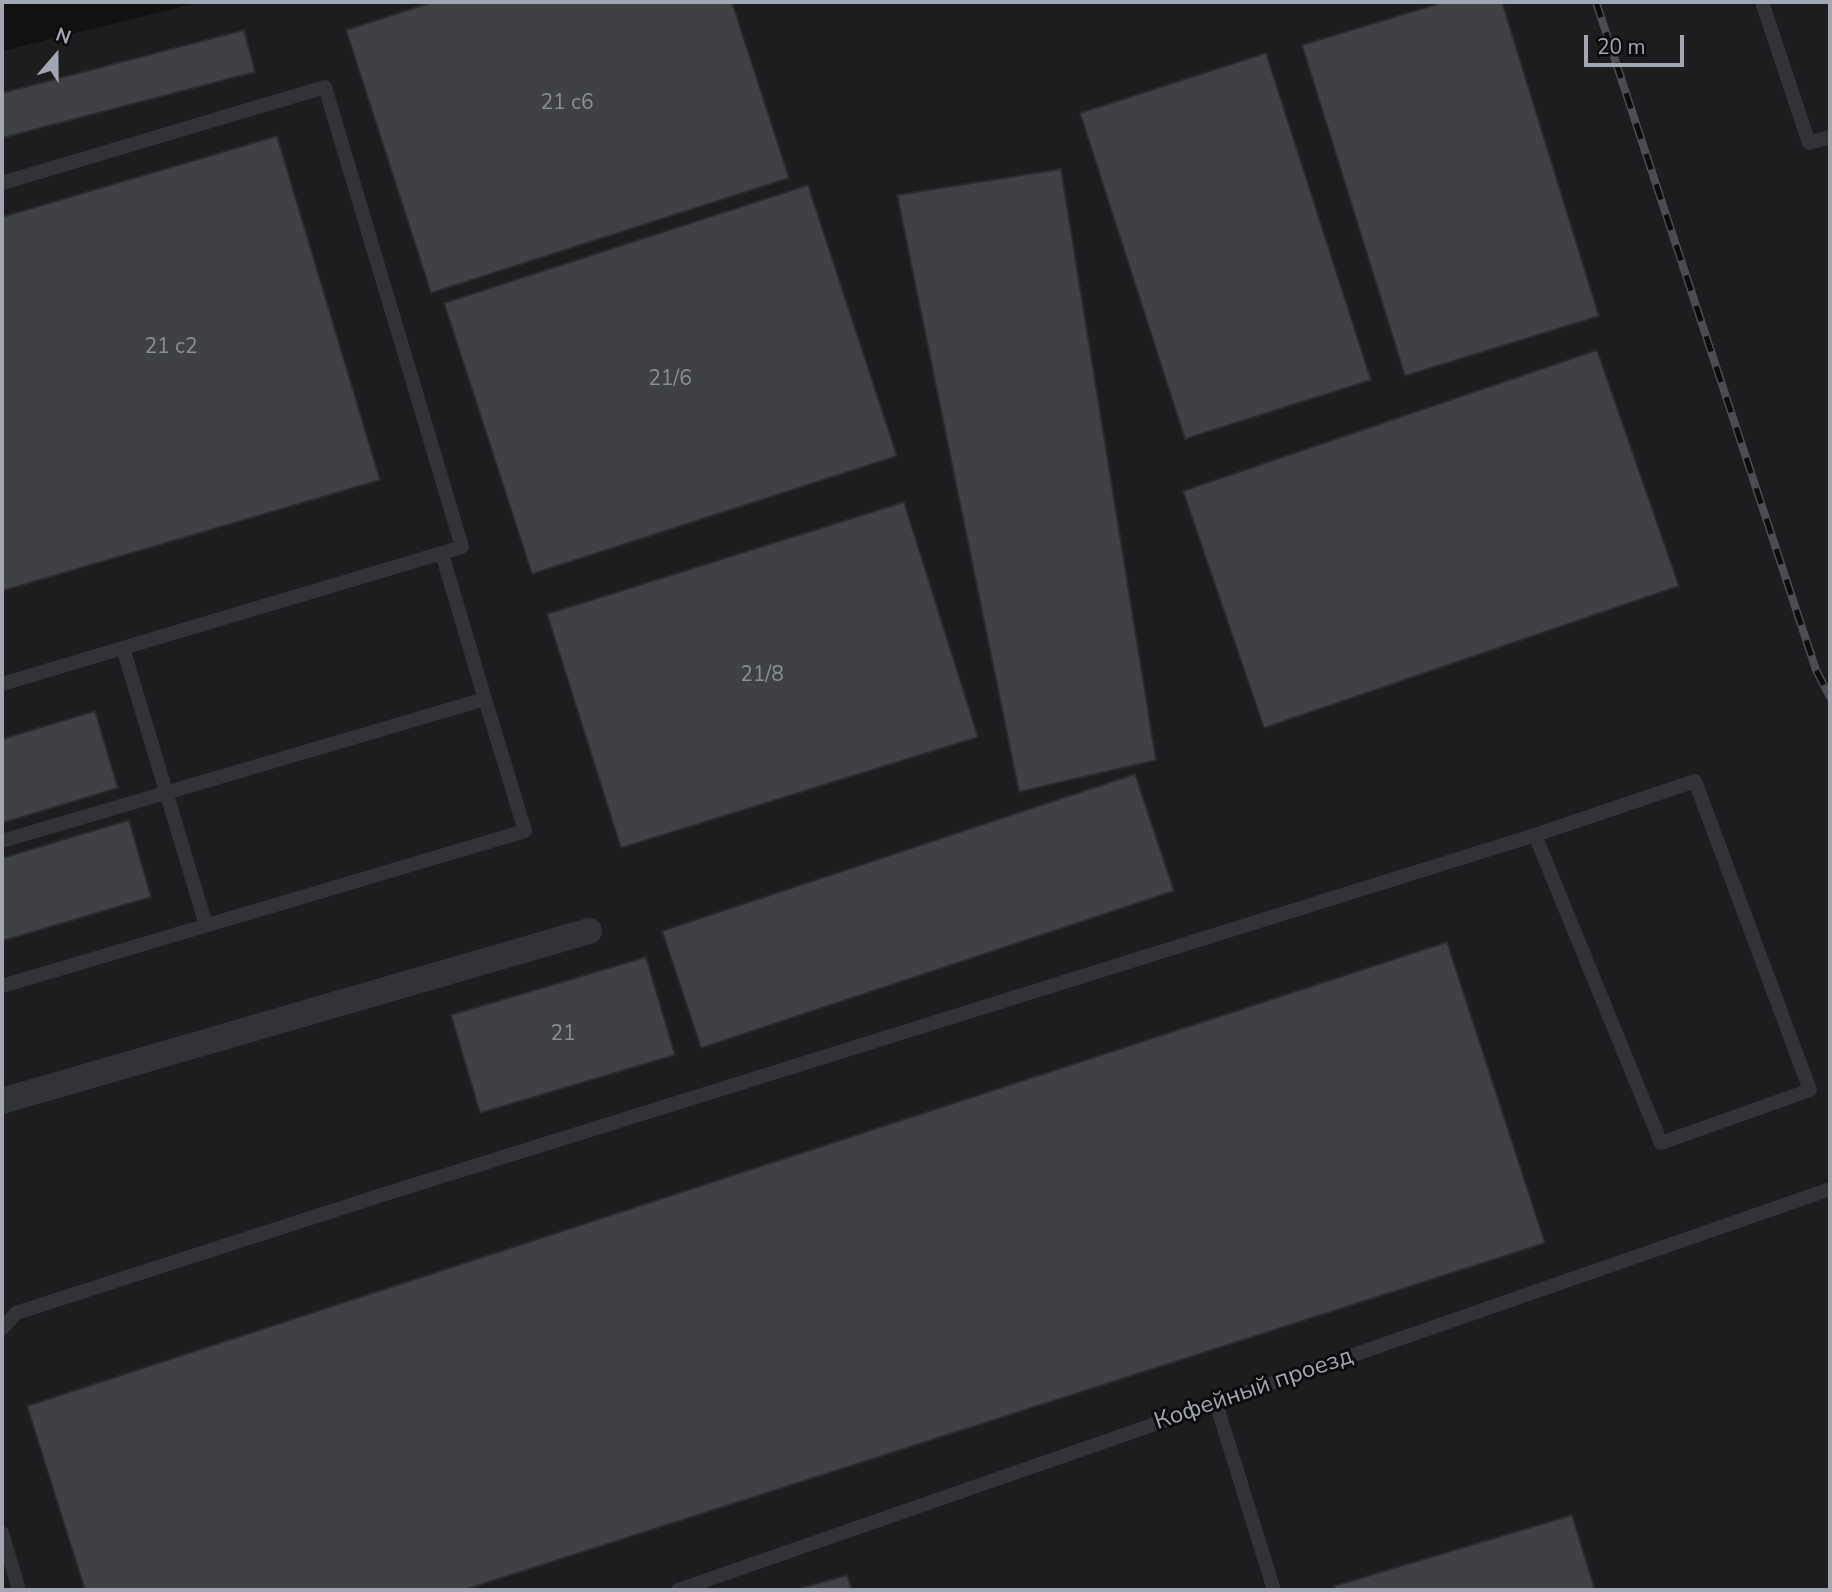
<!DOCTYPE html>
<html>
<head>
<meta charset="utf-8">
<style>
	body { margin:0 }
	#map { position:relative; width:1832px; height:1592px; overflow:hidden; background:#111112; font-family:"Nunito Sans",sans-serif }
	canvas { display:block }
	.frame { position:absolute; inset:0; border:4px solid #a3a7b2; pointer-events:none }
	.north { position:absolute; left:21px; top:21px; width:70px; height:70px; -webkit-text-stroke:5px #0c0c0d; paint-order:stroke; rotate:20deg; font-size:19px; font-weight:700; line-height:28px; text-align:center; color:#a3a7b2 }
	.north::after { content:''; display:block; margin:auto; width:24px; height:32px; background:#a3a7b2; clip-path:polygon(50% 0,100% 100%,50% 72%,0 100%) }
	.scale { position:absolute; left:1584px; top:35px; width:100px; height:32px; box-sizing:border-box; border:4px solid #a3a7b2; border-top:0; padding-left:9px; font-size:21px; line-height:24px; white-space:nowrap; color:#a3a7b2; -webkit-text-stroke:5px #0c0c0d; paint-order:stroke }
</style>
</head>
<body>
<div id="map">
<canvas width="1832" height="1592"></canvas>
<div class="frame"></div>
<div class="north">N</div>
<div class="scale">20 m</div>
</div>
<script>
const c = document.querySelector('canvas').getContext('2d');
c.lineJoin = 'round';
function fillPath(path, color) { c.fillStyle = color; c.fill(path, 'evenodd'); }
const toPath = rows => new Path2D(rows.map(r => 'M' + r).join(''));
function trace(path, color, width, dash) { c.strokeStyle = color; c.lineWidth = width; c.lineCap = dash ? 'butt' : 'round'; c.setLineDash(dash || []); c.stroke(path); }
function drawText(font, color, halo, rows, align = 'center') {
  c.font = font + ' "Nunito Sans",sans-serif'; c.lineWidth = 6; c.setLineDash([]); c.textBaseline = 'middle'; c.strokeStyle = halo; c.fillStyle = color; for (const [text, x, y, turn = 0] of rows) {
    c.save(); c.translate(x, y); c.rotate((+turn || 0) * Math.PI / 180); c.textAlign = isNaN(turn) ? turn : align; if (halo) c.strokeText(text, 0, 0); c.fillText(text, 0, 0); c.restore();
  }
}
const built = toPath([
	[201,2,1830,2,1830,1590,2,1590,2,51]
]);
const building = toPath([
	[433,2,732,2,789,178,431,293,346,30,433,2],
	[1444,2,1502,2,1599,316,1405,376,1302,45,1444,2],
	[244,30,255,72,2,138,2,93,244,30],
	[1266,53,1371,380,1185,439,1080,113,1266,53],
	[277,136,380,480,2,591,2,217,277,136],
	[1061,169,1156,760,1019,792,897,195,1061,169],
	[808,185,897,456,532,574,444,303,808,185],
	[1597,350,1679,586,1264,728,1183,491,1597,350],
	[904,502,978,737,621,848,547,614,904,502],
	[95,711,118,788,2,823,2,739,95,711],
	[1135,774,1174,891,701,1048,662,931,1135,774],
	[129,820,151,897,2,941,2,858,129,820],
	[1447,942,1545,1243,464,1590,85,1590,27,1406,1447,942],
	[646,957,675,1055,480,1113,451,1015,646,957],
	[1572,1515,1595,1590,1336,1590,1334,1586,1572,1515],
	[847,1575,852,1590,794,1590,847,1575]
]);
const lane = toPath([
	[1762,2,1809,143,1830,137],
	[2,183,325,87,462,547,2,684],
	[123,648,206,925],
	[2,841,485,699,442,554],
	[2,986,525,831,485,699],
	[2,1329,16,1313,385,1194,1535,835,1695,781,1810,1090,1661,1143,1535,835],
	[1216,1403,1274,1590],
	[2,1533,19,1590],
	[678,1590,1830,1189]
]);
const street = toPath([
	[2,1101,589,931]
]);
const rail = toPath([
	[1596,2,1816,670,1830,697]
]);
const numberNames = [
	["21 с6",567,104],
	["21 с2",171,348],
	["21/6",670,380],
	["21/8",762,676],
	["21",563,1035]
];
const streetNames = [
	["Кофейный проезд",1254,1390,-19]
];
fillPath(built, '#1d1d1f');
fillPath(building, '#404145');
trace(building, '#2b2b2e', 2);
trace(lane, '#323337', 14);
trace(street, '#323337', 26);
trace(rail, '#4b4d52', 8);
trace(rail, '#0c0c0d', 5, [16]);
drawText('21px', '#8a8e97', null, numberNames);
drawText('24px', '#a3a7b2', '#0c0c0d', streetNames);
</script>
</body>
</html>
